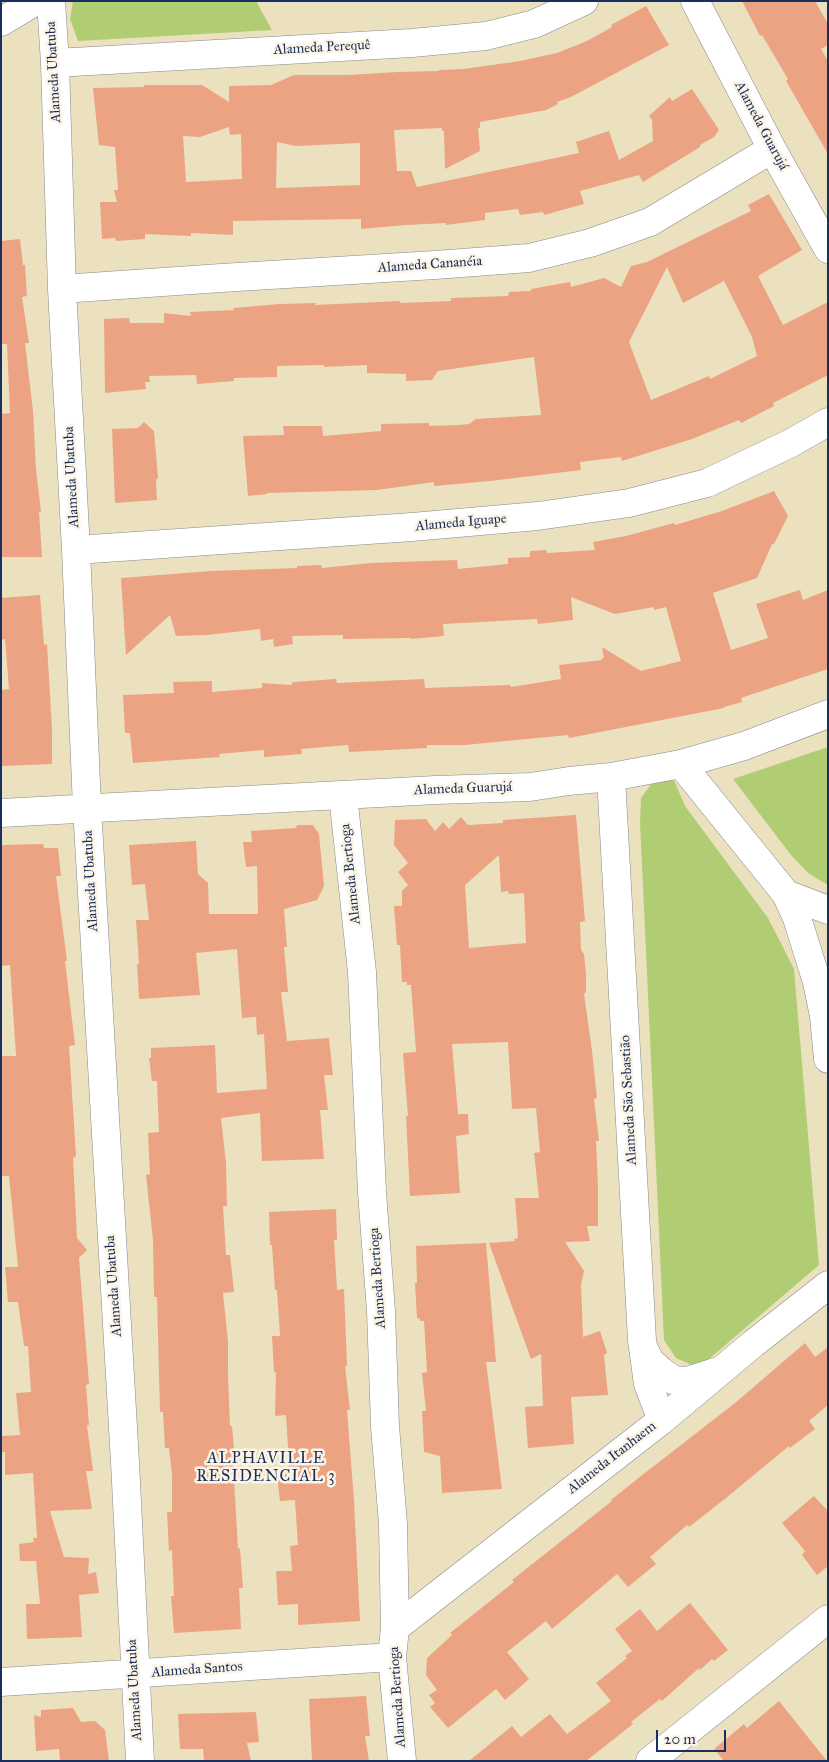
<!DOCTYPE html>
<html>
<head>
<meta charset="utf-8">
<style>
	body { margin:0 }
	#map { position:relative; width:829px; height:1762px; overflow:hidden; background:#ece1be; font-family:"IM FELL Great Primer",serif }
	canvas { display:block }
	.frame { position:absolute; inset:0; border:2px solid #1b2f5e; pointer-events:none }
	.scale { position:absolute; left:656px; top:1730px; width:70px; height:22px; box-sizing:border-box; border:2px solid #1b2f5e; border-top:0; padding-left:6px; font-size:15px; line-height:18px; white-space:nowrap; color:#1b2f5e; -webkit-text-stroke:4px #fcf5e5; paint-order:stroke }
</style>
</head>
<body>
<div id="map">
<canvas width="829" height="1762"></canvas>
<div class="frame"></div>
<div class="scale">20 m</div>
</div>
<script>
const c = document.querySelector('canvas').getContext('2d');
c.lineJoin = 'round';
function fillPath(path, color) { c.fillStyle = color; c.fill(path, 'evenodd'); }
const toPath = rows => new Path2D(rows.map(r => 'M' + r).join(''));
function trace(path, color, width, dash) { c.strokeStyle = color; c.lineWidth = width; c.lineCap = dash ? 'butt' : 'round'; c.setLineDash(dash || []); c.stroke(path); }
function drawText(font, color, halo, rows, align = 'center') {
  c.font = font + ' "IM FELL Great Primer",serif'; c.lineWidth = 5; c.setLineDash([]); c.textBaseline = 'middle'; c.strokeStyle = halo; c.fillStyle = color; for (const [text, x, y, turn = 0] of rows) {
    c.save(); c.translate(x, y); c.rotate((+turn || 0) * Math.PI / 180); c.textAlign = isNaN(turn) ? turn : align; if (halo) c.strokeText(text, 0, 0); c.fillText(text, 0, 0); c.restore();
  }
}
const green = toPath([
	[73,1,256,1,272,30,78,41,70,19],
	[828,747,828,885,808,873,791,855,733,779],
	[674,780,685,806,768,918,794,969,819,1265,709,1359,694,1366,676,1358,664,1340,640,822,641,798,652,783]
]);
const building = toPath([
	[742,1,815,1,828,24,828,45,821,49,828,61,828,154,786,81,788,79,762,35,760,36],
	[646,6,669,45,571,97,557,102,558,104,546,110,480,122,480,128,478,128,480,151,445,169,444,131,442,131,442,128,394,130,397,171,411,171,417,187,579,153,576,142,609,131,619,160,653,141,652,120,649,116,670,97,672,101,692,89,719,130,714,137,700,145,700,147,643,182,639,175,580,191,584,204,544,215,543,212,520,215,518,209,485,213,485,220,446,225,446,223,406,225,361,229,361,219,233,221,233,235,191,233,191,236,145,234,145,239,116,241,115,238,102,239,100,202,117,202,114,190,118,190,115,147,99,145,93,88,144,87,144,85,202,85,229,102,229,86,271,85,294,75,349,75,397,72,439,71,439,70,464,69,520,61,557,53,587,41,612,27,611,25],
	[229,127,230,135,241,134,242,179,186,182,183,136,200,137],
	[277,142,296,146,360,143,360,185,276,188],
	[769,194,802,250,758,276,783,325,828,302,828,375,773,403,774,406,741,423,739,420,692,439,622,461,621,457,580,462,581,470,490,481,434,486,434,482,377,490,267,493,267,494,248,496,243,436,284,435,283,426,322,426,323,436,381,431,381,424,429,423,429,426,459,425,469,424,476,419,541,415,534,357,438,371,432,380,406,381,406,374,367,373,367,365,324,367,324,365,277,366,277,377,234,378,234,381,197,384,196,375,149,376,150,382,145,382,146,389,105,393,104,319,129,318,130,323,164,323,164,313,191,316,190,312,234,310,233,308,280,304,316,303,315,305,400,301,400,303,451,301,451,298,508,296,509,292,531,291,531,289,570,282,571,287,604,278,621,287,631,266,647,262,751,211,748,205],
	[667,267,683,303,724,281,752,337,757,356,710,379,709,376,651,400,629,342],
	[20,239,23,265,25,265,27,296,22,297,29,343,25,343,33,411,36,469,41,512,39,512,42,557,1,557,1,414,10,413,7,344,1,344,1,241],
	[144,422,154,431,158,478,156,480,157,500,115,503,112,429,138,428],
	[774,491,788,516,774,544,772,544,757,578,713,593,731,650,768,638,756,604,800,590,803,600,828,590,828,669,741,698,742,702,724,707,724,708,569,738,568,735,465,745,427,745,427,748,349,752,348,745,301,749,302,754,264,757,264,750,219,754,220,757,133,763,130,733,125,733,123,695,174,693,173,682,212,681,212,692,262,688,262,683,291,685,293,682,336,679,337,683,424,679,425,688,510,685,511,687,561,679,559,665,602,660,602,658,604,658,602,647,641,671,681,661,666,607,654,610,654,607,615,614,571,597,573,620,538,624,537,619,443,624,444,636,411,639,411,638,343,639,343,635,292,636,293,644,274,647,273,639,261,641,260,629,207,635,176,636,170,615,126,655,121,578,211,571,297,568,297,566,321,565,322,568,371,563,426,561,457,560,458,569,508,564,508,558,530,557,530,551,546,550,547,553,595,550,593,542,626,536,674,523,675,525,722,511],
	[40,595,44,645,47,644,52,729,52,764,1,766,1,690,9,689,5,639,1,640,1,598],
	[576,815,585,921,580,922,581,950,584,954,586,974,586,992,584,994,592,1051,597,1098,594,1099,599,1141,596,1141,598,1186,598,1226,587,1226,590,1241,565,1242,584,1271,581,1285,583,1337,600,1331,607,1353,604,1355,608,1395,571,1397,574,1444,528,1448,525,1407,543,1406,541,1354,531,1359,489,1243,515,1241,514,1239,518,1238,515,1198,539,1198,534,1153,540,1152,536,1108,512,1109,508,1042,452,1044,458,1114,468,1114,469,1134,456,1136,460,1193,410,1196,406,1116,408,1116,403,1053,416,1052,411,985,407,985,407,982,402,982,400,945,397,945,394,906,402,906,402,891,408,885,398,872,408,863,394,845,395,820,426,819,435,831,443,822,449,829,461,817,468,825,503,823,503,820],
	[499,855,501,892,508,891,509,894,524,893,526,943,469,948,465,885],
	[297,825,313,825,319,834,324,886,317,900,284,909,287,947,284,947,288,992,281,992,287,1041,329,1038,333,1075,324,1075,328,1110,320,1110,324,1159,262,1161,260,1113,221,1118,226,1163,227,1206,223,1206,226,1255,230,1255,234,1292,223,1293,228,1341,228,1375,230,1426,232,1426,235,1461,233,1461,238,1549,240,1548,243,1588,239,1588,241,1629,174,1633,171,1596,174,1596,172,1550,169,1551,167,1512,172,1512,172,1475,169,1448,165,1448,163,1412,160,1412,157,1297,154,1297,153,1240,146,1175,150,1174,148,1133,159,1132,157,1081,152,1081,149,1058,151,1058,151,1048,215,1045,217,1093,267,1089,264,1034,257,1035,256,1017,242,1018,237,949,196,953,200,995,139,999,137,964,139,964,136,920,149,920,145,884,132,885,129,845,196,841,198,874,208,883,209,914,258,914,257,866,246,867,243,842,252,842,251,831,296,828],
	[43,844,44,848,58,848,61,876,56,876,67,961,65,961,75,1045,69,1046,76,1156,73,1158,77,1238,87,1250,79,1258,89,1384,86,1385,89,1425,87,1425,93,1471,86,1471,92,1509,50,1511,64,1557,89,1558,88,1574,96,1572,99,1593,79,1595,82,1637,27,1639,26,1604,40,1604,36,1561,20,1561,19,1544,34,1542,33,1538,37,1538,33,1473,5,1475,5,1452,1,1452,1,1436,20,1435,16,1393,31,1392,28,1346,24,1346,18,1302,8,1302,5,1267,18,1267,9,1176,1,1176,1,1056,16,1056,10,965,1,966,1,845],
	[336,1209,337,1240,334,1240,337,1290,344,1289,347,1366,345,1366,350,1410,347,1410,354,1501,360,1621,298,1625,298,1604,278,1605,276,1571,292,1571,290,1546,298,1545,295,1500,280,1501,277,1475,288,1474,289,1462,286,1415,275,1416,276,1372,274,1372,272,1336,280,1336,277,1290,275,1290,272,1245,270,1245,269,1212],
	[486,1243,496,1362,486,1362,502,1489,442,1493,440,1456,424,1452,422,1411,426,1411,422,1373,427,1372,424,1321,420,1321,420,1319,417,1318,415,1283,417,1283,416,1246],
	[805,1343,815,1357,828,1347,828,1405,809,1421,815,1429,790,1448,789,1446,726,1498,689,1527,687,1525,650,1557,656,1564,628,1587,617,1574,552,1629,546,1621,507,1652,529,1679,505,1700,496,1689,448,1728,430,1707,435,1703,429,1695,437,1690,426,1675,427,1658,452,1635,450,1633,514,1582,512,1580,612,1501,611,1500,641,1476,735,1403],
	[814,1496,828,1511,828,1566,817,1575,802,1555,805,1551,782,1523],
	[690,1603,728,1650,714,1661,712,1659,700,1670,699,1668,662,1701,660,1699,631,1722,633,1724,586,1761,469,1761,512,1726,521,1737,550,1714,567,1734,611,1701,596,1683,627,1658,625,1656,632,1651,615,1629,640,1609,657,1631],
	[366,1696,370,1736,365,1736,369,1761,312,1761,309,1699],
	[779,1701,827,1761,724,1761,714,1749,744,1724,747,1728],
	[73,1708,81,1722,95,1721,105,1730,109,1761,60,1761,59,1749,36,1751,34,1715,41,1717,41,1710],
	[256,1712,259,1742,247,1743,251,1761,204,1761,203,1749,180,1749,178,1714]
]);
const minor = toPath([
	[51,1,55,63,62,289,76,550,87,807,125,1462,140,1761],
	[695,1,772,149,828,249],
	[1,22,36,1],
	[55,63,412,43,486,36,534,24,584,1],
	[62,289,221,278,435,265,529,258,590,243,650,222,772,149],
	[76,550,412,527,538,516,629,503,707,483,791,443,828,422],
	[681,764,786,894,797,918,817,982,824,1016,828,1059],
	[611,777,642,1340,648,1384,662,1420],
	[343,795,362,972,372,1192,381,1311,385,1426,393,1524,395,1628,392,1657,402,1761],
	[1,813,436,790,530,787,569,781,611,777,681,764,744,746,828,714],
	[786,894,828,910],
	[643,1347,650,1361,661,1371,673,1380,687,1381,715,1372],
	[395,1628,662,1420,754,1343,828,1285],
	[1,1682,392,1657],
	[650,1761,828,1619]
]);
const streetNames = [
	["Alameda Perequê",322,48,-3],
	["Alameda Ubatuba",54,72,-93],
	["Alameda Guarujá",761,126,62],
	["Alameda Cananéia",430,265,-4],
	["Alameda Ubatuba",72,477,-93],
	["Alameda Iguape",461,523,-5],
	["Alameda Guarujá",463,789,-2],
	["Alameda Bertioga",351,874,-96],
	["Alameda Ubatuba",91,881,-93],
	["Alameda São Sebastião",629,1100,-93],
	["Alameda Bertioga",378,1278,-94],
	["Alameda Ubatuba",114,1286,-94],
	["Alameda Itanhaem",612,1458,-38],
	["Alameda Santos",197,1670,-4],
	["Alameda Ubatuba",135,1690,-93],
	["Alameda Bertioga",398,1697,-94]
];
const quarterNames = [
	["ALPHAVILLE",266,1459],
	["RESIDENCIAL 3",266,1477]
];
fillPath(green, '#b0cd74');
fillPath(building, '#eca383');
trace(minor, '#84888e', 29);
trace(minor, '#fff', 28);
drawText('14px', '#1b2f5e', '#fcf5e5', streetNames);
c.letterSpacing = '1px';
drawText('16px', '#1b2f5e', '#fcf5e5', quarterNames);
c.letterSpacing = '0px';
</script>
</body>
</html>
